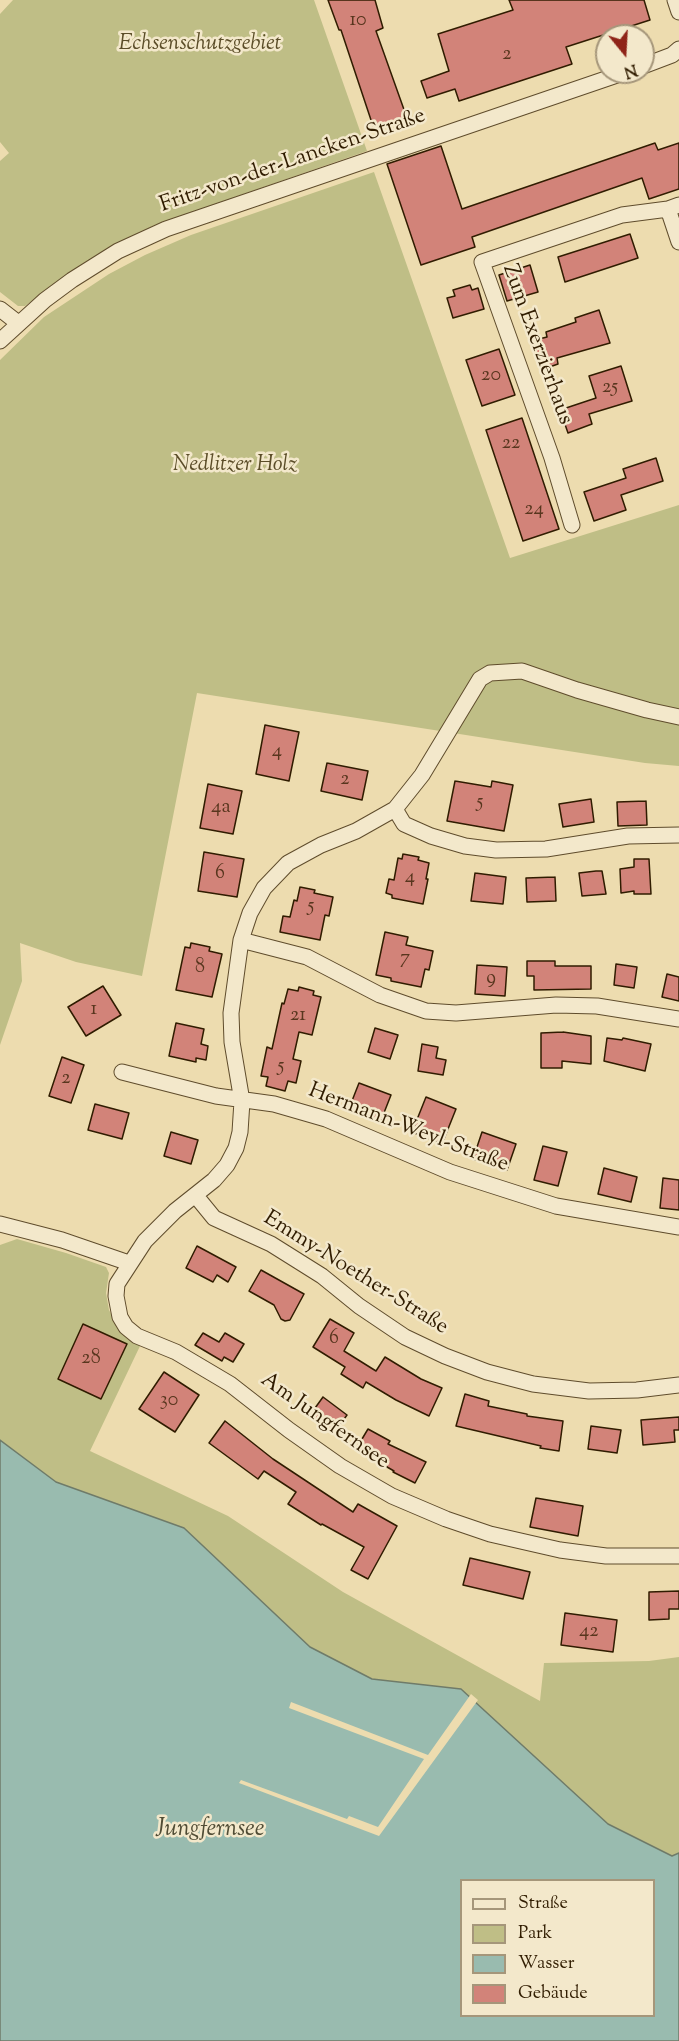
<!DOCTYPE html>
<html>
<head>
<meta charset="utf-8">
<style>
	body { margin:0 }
	#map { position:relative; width:679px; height:2041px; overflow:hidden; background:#eddcaf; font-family:"Sorts Mill Goudy",serif }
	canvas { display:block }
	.legend { position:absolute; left:460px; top:1879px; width:195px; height:138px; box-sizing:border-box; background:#f3e8cb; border:2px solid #a5967a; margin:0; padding:8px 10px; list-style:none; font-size:18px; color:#301c00 }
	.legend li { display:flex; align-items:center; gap:12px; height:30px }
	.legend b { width:30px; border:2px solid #a5967a }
	.north { position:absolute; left:595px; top:24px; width:60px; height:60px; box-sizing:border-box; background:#f3e8cb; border:2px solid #a5967a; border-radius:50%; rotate:162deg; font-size:16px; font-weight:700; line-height:24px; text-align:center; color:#301c00 }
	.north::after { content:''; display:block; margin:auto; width:21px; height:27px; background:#8f2418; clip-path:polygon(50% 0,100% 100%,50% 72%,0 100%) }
</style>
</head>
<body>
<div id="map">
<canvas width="679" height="2041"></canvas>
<ul class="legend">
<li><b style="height:8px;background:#f3e8cb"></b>Straße</li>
<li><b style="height:16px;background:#bfbe86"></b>Park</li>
<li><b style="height:16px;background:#99bbaf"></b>Wasser</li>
<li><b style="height:16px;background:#d28379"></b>Gebäude</li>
</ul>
<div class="north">N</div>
</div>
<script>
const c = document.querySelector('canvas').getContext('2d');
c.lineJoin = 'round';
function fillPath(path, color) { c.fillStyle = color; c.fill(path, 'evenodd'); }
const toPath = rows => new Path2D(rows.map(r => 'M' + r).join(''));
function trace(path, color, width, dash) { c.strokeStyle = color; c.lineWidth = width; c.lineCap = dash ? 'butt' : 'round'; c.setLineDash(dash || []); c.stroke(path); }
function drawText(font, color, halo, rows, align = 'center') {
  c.font = font + ' "Sorts Mill Goudy",serif'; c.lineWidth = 5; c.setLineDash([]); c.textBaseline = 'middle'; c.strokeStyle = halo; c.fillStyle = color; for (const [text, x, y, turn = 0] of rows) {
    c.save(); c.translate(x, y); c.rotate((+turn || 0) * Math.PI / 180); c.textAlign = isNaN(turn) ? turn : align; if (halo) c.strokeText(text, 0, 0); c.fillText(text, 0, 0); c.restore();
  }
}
const green = toPath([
	[13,0,314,0,367,151,155,225,107,249,82,264,25,306,18,306,0,292,0,161,9,153,0,142,0,14],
	[374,172,510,558,679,505,679,766,645,763,197,693,142,976,76,962,20,943,22,981,0,1045,0,360,44,317,109,274,145,255,191,235],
	[17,1239,66,1253,106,1267,109,1273,106,1293,109,1310,120,1331,140,1346,90,1451,228,1516,343,1592,540,1701,544,1663,649,1661,679,1657,679,1853,672,1856,608,1824,461,1689,372,1679,310,1647,184,1528,56,1482,0,1440,0,1245]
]);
const water = toPath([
	[0,1440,56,1482,184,1528,310,1647,372,1679,461,1689,608,1824,672,1856,679,1853,679,2041,0,2041,0,1440],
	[462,1880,654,1880,654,2016,462,2016,462,1880]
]);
const pier = toPath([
	[471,1694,478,1700,379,1836,239,1783,241,1780,347,1819,349,1816,378,1827,424,1759,289,1708,291,1702,428,1755]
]);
const building = toPath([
	[328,0,375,0,383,28,376,31,407,118,374,129,341,30,339,30,328,0],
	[509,0,644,0,650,20,566,47,572,64,459,101,455,89,427,98,421,81,449,71,438,34,513,10,509,0],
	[655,143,658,150,679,143,679,189,649,199,642,178,472,237,475,247,421,265,387,164,441,146,462,209,655,143],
	[630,234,638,258,565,282,558,257,630,234],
	[530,265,538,292,507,301,499,275,530,265],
	[470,285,472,290,478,288,484,309,453,318,447,298,455,296,453,290,470,285],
	[599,310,610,343,557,358,558,364,541,370,533,346,540,344,539,339,547,337,546,332,576,322,575,318,599,310],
	[499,349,515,395,482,406,466,360,499,349],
	[621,366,632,401,589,414,592,424,568,433,560,410,596,398,589,376,621,366],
	[522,418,559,529,523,541,486,430,522,418],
	[656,458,663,481,621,495,626,510,594,521,584,492,626,478,623,469,656,458],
	[265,725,299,732,289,781,256,774,265,725],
	[327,763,368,771,362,800,321,791,327,763],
	[455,781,491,787,492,781,513,785,504,831,447,821,455,781],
	[208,784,242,791,233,834,200,828,208,784],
	[591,799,594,822,563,827,559,804,591,799],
	[646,801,647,825,618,826,617,802,646,801],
	[204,852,244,859,237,897,198,891,204,852],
	[403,854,419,857,418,860,429,863,426,879,428,879,423,904,392,898,392,895,386,893,389,879,394,880,398,858,402,859,403,854],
	[634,859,649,859,651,894,634,894,634,891,621,893,620,869,634,867,634,859],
	[596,871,602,871,606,894,582,896,579,873,596,871],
	[475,873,506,877,503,904,471,901,475,873],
	[555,877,556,901,527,902,526,878,555,877],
	[300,887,315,890,314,893,333,897,329,916,325,915,320,940,280,932,283,916,290,917,294,900,297,901,300,887],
	[385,932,408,937,406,945,433,951,429,970,425,969,421,987,391,981,391,978,376,975,385,932],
	[191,943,210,947,209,951,222,954,212,997,176,990,185,947,190,948,191,943],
	[527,961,555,961,555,966,591,966,591,989,534,990,534,976,527,976,527,961],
	[616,964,637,967,634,988,614,985,616,964],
	[477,965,507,967,505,996,475,994,477,965],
	[667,974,679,977,679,1001,662,997,667,974],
	[103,986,121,1015,86,1036,68,1007,103,986],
	[299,987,314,991,313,995,321,997,312,1035,299,1032,293,1059,301,1061,296,1083,288,1081,285,1091,266,1086,268,1077,261,1076,267,1047,272,1049,282,1003,284,1004,288,989,298,991,299,987],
	[176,1023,204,1029,201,1044,208,1046,206,1060,196,1058,196,1062,169,1056,176,1023],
	[375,1028,398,1035,390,1059,368,1052,375,1028],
	[563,1032,591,1036,591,1064,562,1061,562,1068,541,1068,541,1033,563,1032],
	[607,1038,622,1040,623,1038,651,1044,645,1071,604,1061,607,1038],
	[422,1044,438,1047,436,1058,446,1060,443,1075,418,1071,422,1044],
	[62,1057,84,1065,71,1103,49,1096,62,1057],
	[359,1083,391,1095,380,1123,348,1111,359,1083],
	[426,1097,456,1109,442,1144,412,1132,426,1097],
	[95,1104,129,1113,122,1139,88,1130,95,1104],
	[171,1132,198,1140,191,1164,164,1156,171,1132],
	[482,1132,516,1144,507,1170,473,1159,482,1132],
	[543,1146,567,1152,558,1186,534,1180,543,1146],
	[604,1168,637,1177,631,1202,598,1194,604,1168],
	[663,1178,679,1180,679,1210,660,1208,663,1178],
	[197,1246,236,1267,228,1282,217,1275,213,1282,186,1268,197,1246],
	[261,1270,304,1294,290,1320,285,1321,281,1319,274,1305,249,1291,261,1270],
	[330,1319,354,1333,344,1351,376,1371,385,1357,421,1379,442,1388,429,1416,396,1400,366,1382,363,1388,341,1374,345,1367,313,1347,330,1319],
	[83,1324,127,1344,101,1399,58,1379,83,1324],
	[203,1333,219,1342,225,1333,244,1344,233,1362,224,1357,222,1361,195,1345,203,1333],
	[164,1372,199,1395,175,1432,139,1409,164,1372],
	[465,1394,489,1401,488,1406,527,1414,527,1416,563,1421,559,1451,540,1448,541,1446,456,1426,465,1394],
	[323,1397,347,1415,334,1433,310,1415,323,1397],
	[679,1417,679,1430,674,1430,675,1442,643,1445,641,1420,679,1417],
	[225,1421,273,1459,353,1512,358,1504,397,1526,368,1579,351,1570,364,1547,322,1524,321,1525,288,1504,296,1492,264,1471,258,1479,209,1443,225,1421],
	[591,1426,621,1430,617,1453,588,1449,591,1426],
	[368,1429,390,1441,388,1444,426,1462,415,1483,393,1472,394,1471,356,1449,368,1429],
	[536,1498,583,1506,578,1536,530,1527,536,1498],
	[470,1558,530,1572,523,1599,463,1585,470,1558],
	[679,1591,679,1609,669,1609,669,1619,649,1620,649,1592,679,1591],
	[565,1613,617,1620,613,1652,561,1645,565,1613]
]);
const street = toPath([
	[675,0,679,12],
	[643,66,672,55,679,49],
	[668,209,679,242],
	[0,309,18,323],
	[0,341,45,300,72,280,118,251,166,229,626,72],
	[572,525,552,458,482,262,622,215,668,209,679,205],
	[679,717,647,710,577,690,522,671,490,673,480,679,422,775,395,809,356,831,321,845,288,863,264,888,250,913,241,940,231,1013,232,1042,242,1101,240,1132,236,1148,227,1165,214,1180,175,1211,145,1241,117,1284,116,1296,120,1317,126,1327,137,1336,176,1352,230,1384,289,1430,340,1466,392,1496,446,1519,490,1534,560,1550,606,1556,679,1556],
	[395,809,404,824,431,836,465,846,496,850,546,849,628,836,679,835],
	[241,940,307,957,380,995,426,1011,456,1013,556,1005,597,1006,679,1019],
	[122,1072,216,1096,274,1104,326,1119,450,1172,556,1206,679,1227],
	[196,1196,214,1218,271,1244,322,1276,359,1306,405,1337,445,1356,487,1372,533,1384,589,1391,637,1390,679,1385],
	[0,1224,62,1240,129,1263]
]);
const numberNames = [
	["10",358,22],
	["2",507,56],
	["20",491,377],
	["25",610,389],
	["22",511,445],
	["24",534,511],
	["4",277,753],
	["2",345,781],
	["5",480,804],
	["4a",221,809],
	["6",220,875],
	["4",410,879],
	["5",311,908],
	["7",405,960],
	["8",200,969],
	["9",491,980],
	["1",94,1011],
	["21",298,1017],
	["5",281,1068],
	["2",66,1080],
	["6",334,1340],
	["28",91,1360],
	["30",169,1402],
	["42",589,1633]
];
const parkNames = [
	["Echsenschutzgebiet",200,45],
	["Nedlitzer Holz",235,466]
];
const streetNames = [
	["Fritz-von-der-Lancken-Straße",293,162,-19],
	["Zum Exerzierhaus",536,345,70],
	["Hermann-Weyl-Straße",408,1129,21],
	["Emmy-Noether-Straße",355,1274,32],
	["Am Jungfernsee",324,1422,35]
];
const waterNames = [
	["Jungfernsee",210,1831]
];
fillPath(green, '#bfbe86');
fillPath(water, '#99bbaf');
trace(water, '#6f7b69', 1.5);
fillPath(pier, '#eddcaf');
fillPath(building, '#d28379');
trace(building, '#301c00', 1.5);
trace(street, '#5f4c2c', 17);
trace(street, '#f3e8cb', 15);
drawText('20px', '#58361e', null, numberNames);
drawText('italic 22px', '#5b4d28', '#f3e8cb', parkNames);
drawText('22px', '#301c00', '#f3e8cb', streetNames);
drawText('italic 24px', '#504c35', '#f3e8cb', waterNames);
</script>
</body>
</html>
